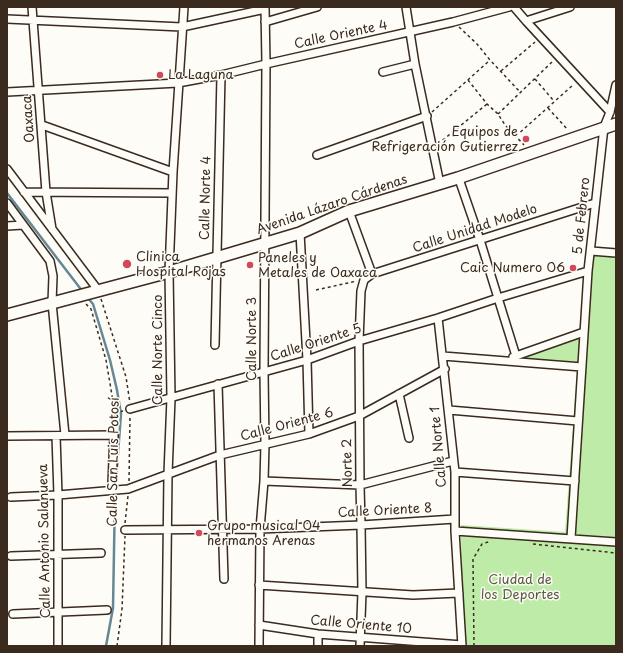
<!DOCTYPE html>
<html>
<head>
<meta charset="utf-8">
<style>
	body { margin:0 }
	#map { position:relative; width:623px; height:653px; overflow:hidden; background:#fdfcf7; font-family:"Playpen Sans",sans-serif }
	canvas { display:block }
	.frame { position:absolute; inset:0; border:8px solid #3b2a1e; pointer-events:none }
</style>
</head>
<body>
<div id="map">
<canvas width="623" height="653"></canvas>
<div class="frame"></div>
</div>
<script>
const c = document.querySelector('canvas').getContext('2d');
c.lineJoin = 'round';
function fillPath(path, color) { c.fillStyle = color; c.fill(path, 'evenodd'); }
const toPath = rows => new Path2D(rows.map(r => 'M' + r).join(''));
function trace(path, color, width, dash) { c.strokeStyle = color; c.lineWidth = width; c.lineCap = dash ? 'butt' : 'round'; c.setLineDash(dash || []); c.stroke(path); }
function drawText(font, color, halo, rows, align = 'center') {
  c.font = font + ' "Playpen Sans",sans-serif'; c.lineWidth = 3; c.setLineDash([]); c.textBaseline = 'middle'; c.strokeStyle = halo; c.fillStyle = color; for (const [text, x, y, turn = 0] of rows) {
    c.save(); c.translate(x, y); c.rotate((+turn || 0) * Math.PI / 180); c.textAlign = isNaN(turn) ? turn : align; if (halo) c.strokeText(text, 0, 0); c.fillText(text, 0, 0); c.restore();
  }
}
const green = toPath([
	[589,246,616,248,616,646,462,646,461,525,565,532,577,370,501,359,582,329]
]);
const stream = toPath([
	[7,193,83,292],
	[87,297,93,304,110,360,117,390,121,414,115,493,113,608,106,646]
]);
const path = toPath([
	[459,27,477,44,490,60,521,93],
	[501,71,535,42],
	[535,79,554,101],
	[468,80,487,104,498,114,505,125,524,145],
	[548,108,568,130],
	[432,112,490,60],
	[498,114,554,60],
	[516,136,574,84],
	[438,144,487,104],
	[316,290,357,281],
	[101,299,126,377,130,403],
	[86,304,91,309,106,360,115,413,114,427],
	[115,413,123,411],
	[129,481,130,416],
	[125,523,128,496],
	[533,544,616,553],
	[117,646,122,609,125,536],
	[474,646,473,559,482,544,491,541]
]);
const street = toPath([
	[32,7,46,192,52,229],
	[406,7,415,64,440,184],
	[514,7,526,21,610,112],
	[7,19,182,27,265,9],
	[526,21,570,7],
	[265,22,317,7],
	[383,72,415,64],
	[7,92,178,83,221,75,266,64,453,22,509,7],
	[42,125,173,172],
	[317,155,427,116],
	[7,169,98,290],
	[460,182,480,240,516,356],
	[24,192,172,193],
	[7,203,50,261,53,276,52,303,65,435],
	[349,211,372,274],
	[7,226,23,225],
	[300,233,307,360,309,434],
	[591,251,616,253],
	[438,318,455,472,455,531,462,646],
	[215,345,221,75],
	[443,356,582,367],
	[513,357,584,332],
	[218,384,224,579],
	[399,394,409,438],
	[130,409,307,360,359,341,438,318,498,298,588,271],
	[449,410,578,421],
	[7,436,114,435,112,484,110,490],
	[56,436,58,495,58,646],
	[455,472,575,481],
	[264,481,360,485,453,461],
	[11,497,58,495,128,489,220,455,309,434,359,416,445,369],
	[125,530,260,529,361,525,455,519],
	[455,531,616,542],
	[571,538,588,271,604,127,610,112,616,85],
	[11,556,101,553],
	[259,585,413,595,459,593],
	[13,614,107,610],
	[259,625,318,634,462,645],
	[318,634,318,646],
	[166,646,168,474,171,398,169,272,173,172,184,7],
	[259,646,260,529,264,481,265,444,264,372,266,64,265,7],
	[360,646,362,592,361,525,360,485,359,341,361,291,364,280,372,274,595,203]
]);
const primary = toPath([
	[7,315,169,272,300,233,349,211,458,178,616,124]
]);
const markers = [
	[160,75,4,"#d1495b"],
	[526,139,4,"#d1495b"],
	[127,264,5,"#d1495b"],
	[250,265,4,"#d1495b"],
	[573,268,4,"#d1495b"],
	[199,533,4,"#d1495b"]
];
const streetNames = [
	["Calle Oriente 4",341,35,-12],
	["Oaxaca",29,119,-94],
	["Calle Norte 4",206,198,-89],
	["Avenida Lázaro Cárdenas",332,205,-19],
	["5 de Febrero",582,216,-84],
	["Calle Unidad Modelo",475,229,-18],
	["Calle Norte 3",252,339,-90],
	["Calle Oriente 5",316,343,-18],
	["Calle Norte Cinco",158,350,-90],
	["Calle Oriente 6",287,425,-15],
	["Calle Norte 1",439,447,-95],
	["Calle San Luis Potosí",114,462,-89],
	["Norte 2",348,463,-91],
	["Calle Oriente 8",385,511,-3],
	["Calle Antonio Salanueva",45,541,-91],
	["Calle Oriente 10",361,625,5]
];
const poiNames = [
	["La Laguna",168,75],
	["Equipos de",518,132,"right"],
	["Refrigeración Gutierrez",518,147,"right"],
	["Clinica",136,257],
	["Hospital Rojas",136,272],
	["Paneles y",258,258],
	["Metales de Oaxaca",258,273],
	["Caic Numero 06",565,268,"right"],
	["Grupo musical 04",207,526],
	["hermanos Arenas",207,541]
];
const parkNames = [
	["Ciudad de",520,580],
	["los Deportes",520,595]
];
fillPath(green, '#beeba8');
trace(stream, '#668895', 2.5);
trace(street, '#3b2a1e', 10);
trace(primary, '#3b2a1e', 14);
trace(path, '#3b2a1e', 1.5, [3, 3]);
trace(street, '#fdfcf7', 7);
trace(primary, '#fdfcf7', 11);
for (const [x, y, r, color] of markers) { const dot = new Path2D(); dot.arc(x, y, r, 0, 2 * Math.PI); c.fillStyle = color; c.fill(dot); trace(dot, '#fdfcf7', 1.5); }
drawText('13px', '#3b2a1e', '#fdfcf7', streetNames);
drawText('13px', '#3b2a1e', '#fdfcf7', poiNames, 'left');
drawText('13px', '#5c5a40', '#fdfcf7', parkNames);
</script>
</body>
</html>
